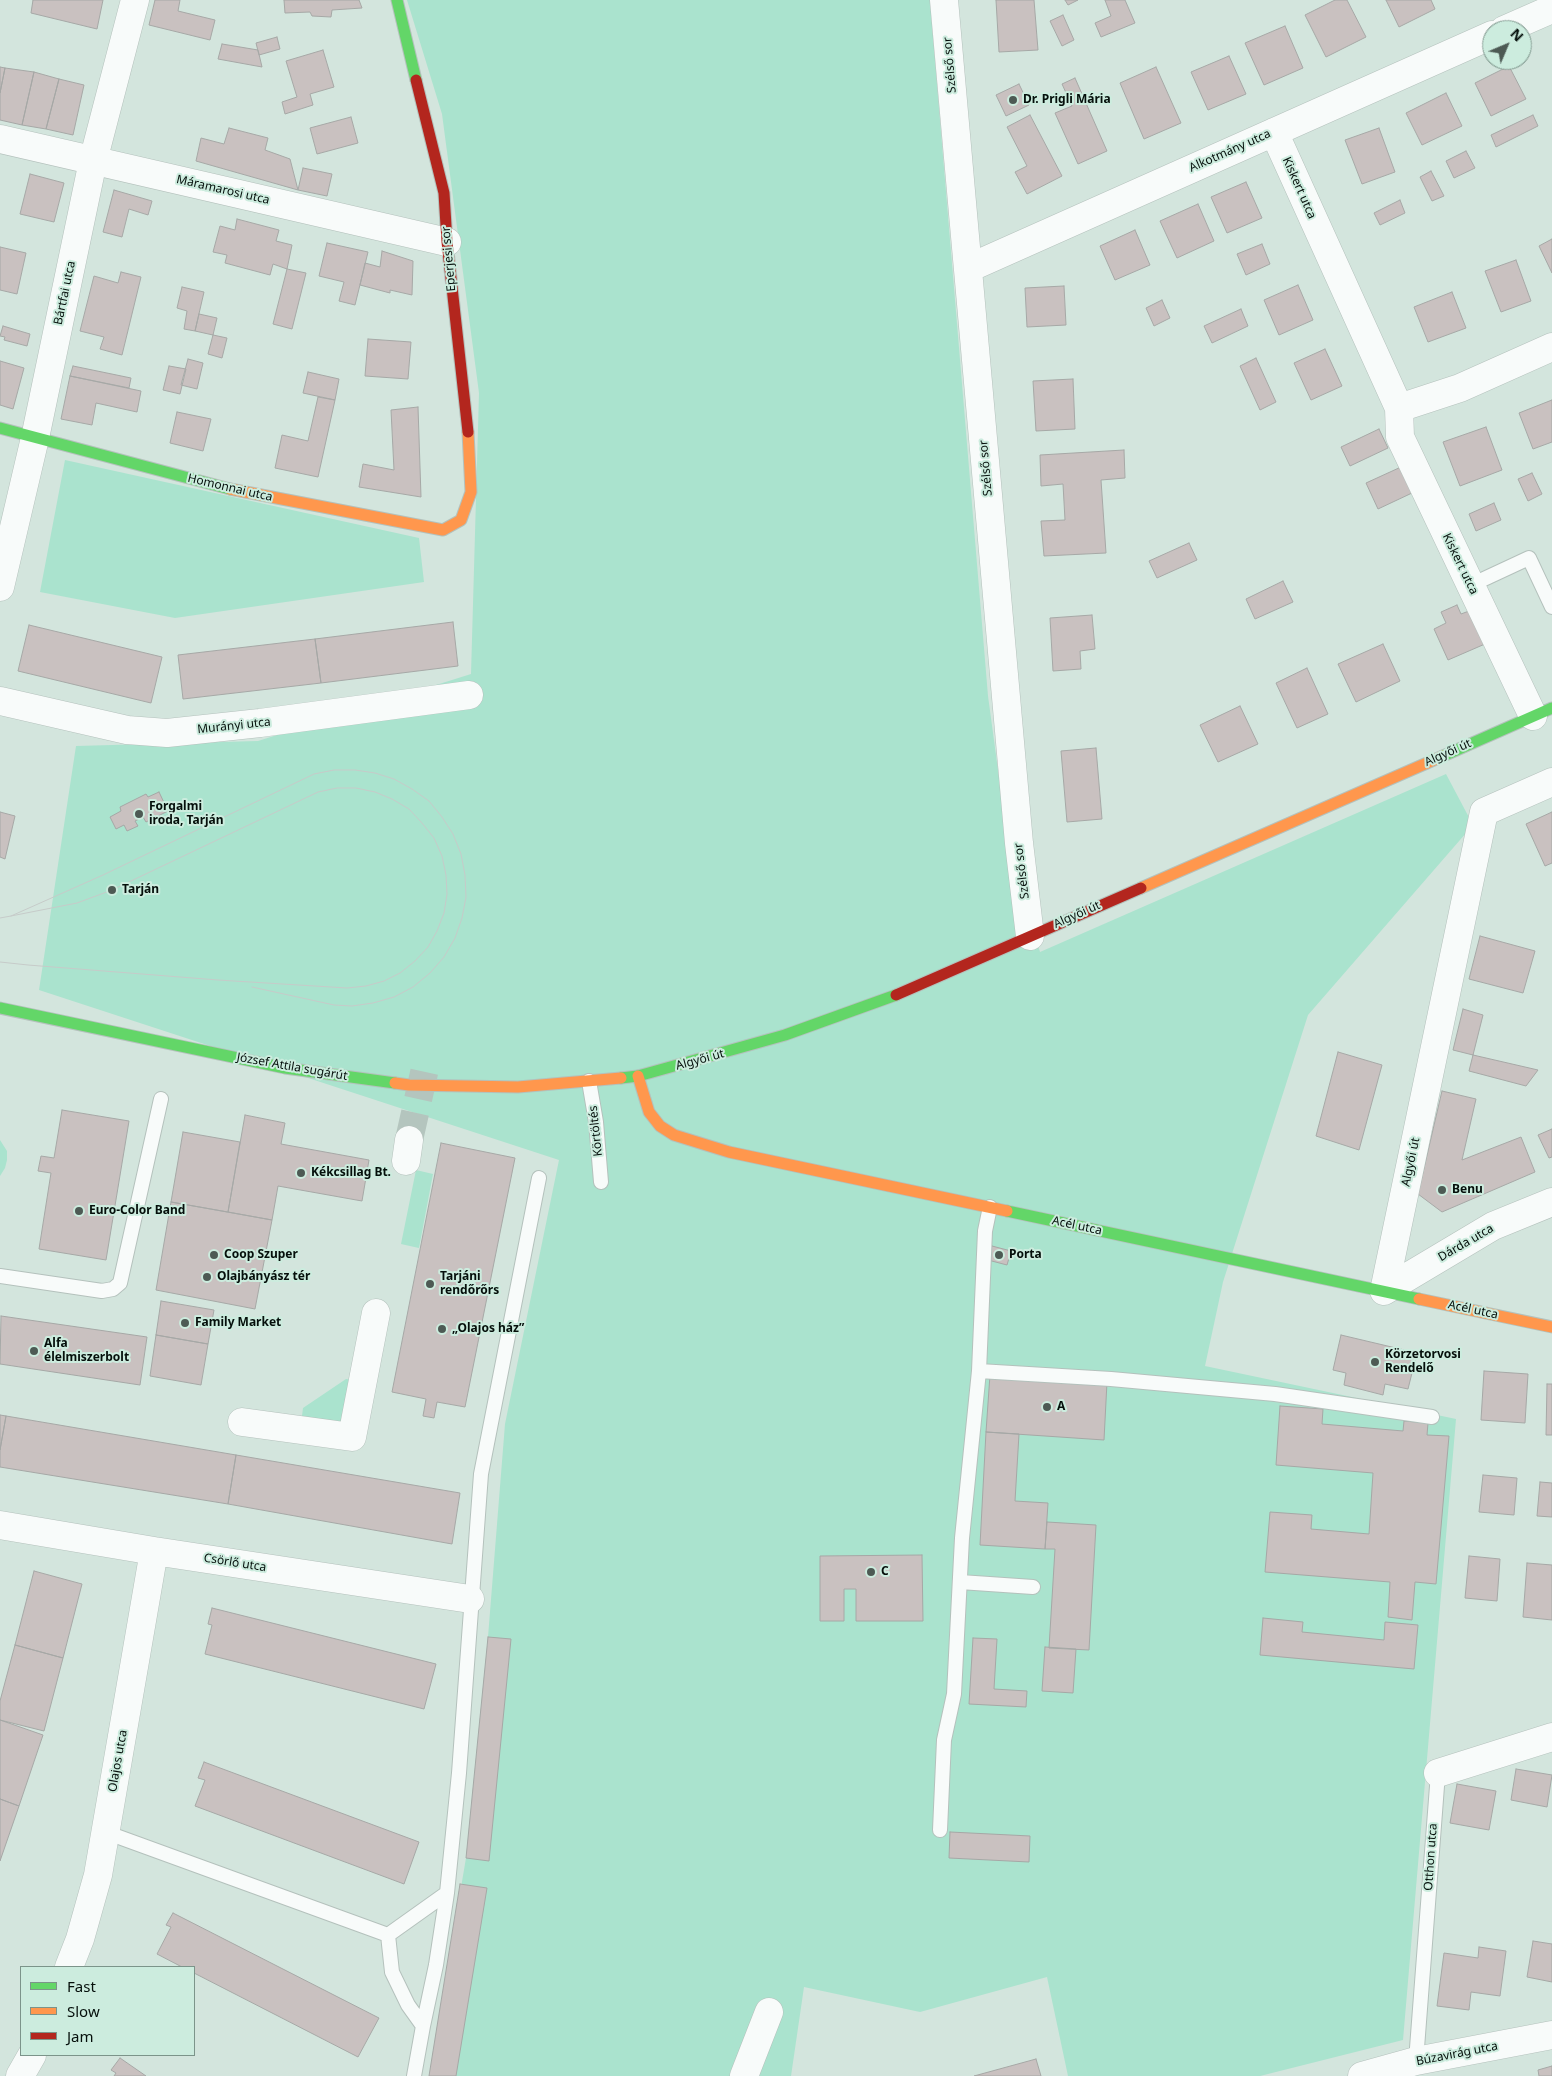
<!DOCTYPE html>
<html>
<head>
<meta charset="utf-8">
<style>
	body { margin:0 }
	#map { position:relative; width:1552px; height:2076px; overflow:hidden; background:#d3e5dd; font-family:"Noto Sans",sans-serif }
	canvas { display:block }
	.legend { position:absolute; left:20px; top:1966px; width:175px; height:90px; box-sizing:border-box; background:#ccecde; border:1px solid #7c948a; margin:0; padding:6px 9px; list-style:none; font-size:15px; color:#050f0b }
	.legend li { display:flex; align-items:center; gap:10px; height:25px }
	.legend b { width:25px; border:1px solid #7c948a }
	.north { position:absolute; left:1482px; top:20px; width:50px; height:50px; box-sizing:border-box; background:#ccecde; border:1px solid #7c948a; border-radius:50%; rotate:45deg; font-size:14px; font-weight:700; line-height:20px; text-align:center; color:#050f0b }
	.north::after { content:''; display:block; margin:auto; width:18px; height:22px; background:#4d5a54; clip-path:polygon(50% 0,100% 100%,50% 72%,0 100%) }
</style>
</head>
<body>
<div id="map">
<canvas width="1552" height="2076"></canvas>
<ul class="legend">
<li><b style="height:6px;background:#63d668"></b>Fast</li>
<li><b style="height:6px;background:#ff974d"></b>Slow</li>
<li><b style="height:6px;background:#b3261e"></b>Jam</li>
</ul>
<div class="north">N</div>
</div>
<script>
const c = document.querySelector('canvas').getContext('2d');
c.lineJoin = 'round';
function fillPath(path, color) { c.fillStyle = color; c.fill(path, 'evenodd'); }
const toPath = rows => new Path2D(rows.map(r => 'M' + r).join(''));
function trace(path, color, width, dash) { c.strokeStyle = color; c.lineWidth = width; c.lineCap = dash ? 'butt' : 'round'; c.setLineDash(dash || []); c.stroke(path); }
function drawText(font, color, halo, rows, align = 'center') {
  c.font = font + ' "Noto Sans",sans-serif'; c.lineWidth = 4; c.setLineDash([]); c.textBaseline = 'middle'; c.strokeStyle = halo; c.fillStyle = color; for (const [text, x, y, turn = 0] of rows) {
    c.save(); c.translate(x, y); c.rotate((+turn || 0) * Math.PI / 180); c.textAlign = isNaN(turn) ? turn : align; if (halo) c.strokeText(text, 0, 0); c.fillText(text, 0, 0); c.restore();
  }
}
const green = toPath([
	[407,0,930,0,988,696,1008,844,1040,952,1446,774,1473,825,1308,1015,1223,1282,1205,1366,1456,1419,1403,2040,1260,2076,1068,2076,1047,1977,920,2012,804,1987,791,2076,429,2076,466,1858,488,1637,505,1424,559,1160,39,990,76,746,258,741,471,674,479,393,442,114],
	[65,460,419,538,424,582,175,618,40,592],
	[0,1140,7,1151,7,1160,5,1168,0,1176],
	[416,1170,433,1174,419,1248,401,1244],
	[346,1379,353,1380,345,1424,302,1416,303,1408]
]);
const building = toPath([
	[33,0,103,0,97,29,31,13,33,0],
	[155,0,180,0,178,11,215,20,210,40,149,25,155,0],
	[284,0,359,0,362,8,332,10,331,17,312,16,310,12,285,13,284,0],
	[996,0,1034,0,1038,50,999,52,996,0],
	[1065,0,1078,0,1068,5,1065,0],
	[1105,0,1125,0,1135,23,1101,37,1095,23,1111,16,1105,0],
	[1335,0,1347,0,1366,37,1326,57,1305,15,1335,0],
	[1386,0,1431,0,1435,9,1399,27,1386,0],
	[1063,15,1074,40,1062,46,1050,21,1063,15],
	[1285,26,1303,68,1264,85,1245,43,1285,26],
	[277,37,280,49,259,55,256,43,277,37],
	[222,44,258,50,262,67,218,59,222,44],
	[323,50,334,87,310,94,313,105,285,114,282,102,297,97,286,61,323,50],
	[1229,56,1246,94,1208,110,1191,72,1229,56],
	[1509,66,1526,99,1491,116,1475,83,1509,66],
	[0,67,5,68,0,93,0,67],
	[1156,67,1181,123,1144,139,1120,83,1156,67],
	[5,68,34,72,22,125,0,120,0,93,5,68],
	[34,72,59,79,46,129,22,125,34,72],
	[1075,78,1107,151,1078,164,1055,113,1072,106,1062,84,1075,78],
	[59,79,84,85,73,135,46,129,59,79],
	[1019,84,1029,105,1006,116,996,95,1019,84],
	[1446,93,1462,126,1422,145,1406,113,1446,93],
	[1030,115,1062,176,1027,194,1015,172,1027,166,1007,127,1030,115],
	[1533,115,1538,126,1496,147,1491,135,1533,115],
	[351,117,358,143,317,154,310,128,351,117],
	[229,128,268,138,265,150,290,159,298,190,196,161,201,138,224,144,229,128],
	[1379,128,1395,172,1362,184,1345,140,1379,128],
	[1466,151,1475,168,1454,178,1446,161,1466,151],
	[303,168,332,174,327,196,298,190,303,168],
	[1431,171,1444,196,1432,201,1420,177,1431,171],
	[30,174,64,183,54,222,20,214,30,174],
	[1246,182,1262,218,1227,233,1211,197,1246,182],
	[114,190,152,201,148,215,129,209,122,237,103,232,114,190],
	[1400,200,1405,213,1380,225,1374,213,1400,200],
	[1198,204,1214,241,1177,258,1160,221,1198,204],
	[237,219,279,230,276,241,292,245,287,269,273,264,270,275,225,263,227,255,213,252,220,226,235,230,237,219],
	[1135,230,1150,265,1115,280,1100,246,1135,230],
	[1552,239,1552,273,1539,246,1552,239],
	[327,243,368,252,355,305,339,301,344,282,319,276,327,243],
	[1262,244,1270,264,1246,275,1237,254,1262,244],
	[0,247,26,253,17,294,0,290,0,247],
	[382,251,413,261,412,295,390,290,390,293,360,285,365,263,380,267,382,251],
	[1516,260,1531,301,1501,312,1485,271,1516,260],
	[287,269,306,273,292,329,273,324,287,269],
	[121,272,141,277,122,355,100,349,104,337,80,331,94,276,118,283,121,272],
	[1298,285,1313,320,1279,335,1264,300,1298,285],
	[1064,286,1066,325,1027,327,1025,288,1064,286],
	[182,287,204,292,195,331,184,329,187,311,177,308,182,287],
	[1452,292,1466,328,1428,342,1414,307,1452,292],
	[1162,300,1170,318,1154,326,1146,308,1162,300],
	[1241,309,1248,326,1212,343,1204,326,1241,309],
	[199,314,217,318,213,335,195,331,199,314],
	[3,326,30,334,27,346,4,340,5,337,0,336,3,326],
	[213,335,227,338,222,358,208,354,213,335],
	[368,339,411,342,408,379,365,376,368,339],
	[1325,349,1342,386,1311,400,1294,363,1325,349],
	[1256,358,1276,402,1260,410,1240,366,1256,358],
	[188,359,203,363,197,389,181,385,188,359],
	[0,361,24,368,13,409,0,405,0,361],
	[73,366,131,378,129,388,70,376,73,366],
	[169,366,186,369,180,394,163,390,169,366],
	[308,372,339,379,335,400,303,393,308,372],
	[70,376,141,391,137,412,96,403,92,425,61,419,70,376],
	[1073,379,1075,429,1036,431,1033,381,1073,379],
	[318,397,335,400,318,477,275,468,282,435,308,441,318,397],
	[1552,400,1552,442,1533,449,1519,413,1552,400],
	[418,407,421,497,359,487,363,464,394,470,391,410,418,407],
	[177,412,211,419,203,451,170,443,177,412],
	[1486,427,1502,470,1460,486,1443,442,1486,427],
	[1379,429,1388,448,1350,466,1341,447,1379,429],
	[1124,450,1125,478,1101,480,1106,553,1044,556,1041,521,1065,520,1063,484,1041,486,1040,455,1124,450],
	[1401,467,1412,493,1378,509,1366,483,1401,467],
	[1532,473,1542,494,1528,501,1518,479,1532,473],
	[1494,503,1501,520,1476,531,1469,514,1494,503],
	[1189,543,1197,560,1157,578,1149,561,1189,543],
	[1283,581,1293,602,1255,619,1246,599,1283,581],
	[1457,605,1461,614,1469,611,1485,644,1448,660,1434,629,1446,623,1441,612,1457,605],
	[1092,615,1095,649,1080,651,1081,669,1053,671,1050,618,1092,615],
	[453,622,458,666,321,683,315,639,453,622],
	[29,625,162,657,151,703,18,671,29,625],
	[315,639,321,683,183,699,178,655,315,639],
	[1383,644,1400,681,1356,702,1338,664,1383,644],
	[1307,668,1328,714,1297,728,1276,683,1307,668],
	[1240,706,1258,744,1218,762,1200,725,1240,706],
	[1096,748,1102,819,1067,822,1061,751,1096,748],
	[159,792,168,811,146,822,143,817,135,821,138,826,127,831,124,825,116,829,110,817,121,811,120,807,146,794,148,797,159,792],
	[0,812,15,816,5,859,0,857,0,812],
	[1552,812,1552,863,1545,866,1526,824,1552,812],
	[1480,936,1535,951,1523,993,1469,979,1480,936],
	[1463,1009,1483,1015,1473,1055,1453,1050,1463,1009],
	[1338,1052,1382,1065,1359,1150,1316,1136,1338,1052],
	[1473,1055,1538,1070,1526,1086,1469,1071,1473,1055],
	[1442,1091,1476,1099,1462,1160,1521,1137,1535,1172,1442,1212,1418,1194,1442,1091],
	[62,1110,129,1121,106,1260,39,1249,51,1173,38,1171,41,1156,54,1158,62,1110],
	[245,1115,285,1123,281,1144,369,1160,362,1201,278,1186,272,1220,228,1212,245,1115],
	[1552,1129,1552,1157,1549,1158,1538,1135,1552,1129],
	[183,1132,240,1142,228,1212,171,1202,183,1132],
	[441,1143,515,1158,465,1407,437,1402,434,1418,423,1416,426,1399,392,1392,441,1143],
	[171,1202,272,1220,255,1309,156,1290,171,1202],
	[992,1246,1011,1251,1007,1265,988,1260,992,1246],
	[161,1301,214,1310,208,1344,156,1335,161,1301],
	[1,1316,147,1337,140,1385,0,1364,1,1316],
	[156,1335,208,1344,201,1385,150,1376,156,1335],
	[1341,1335,1417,1353,1408,1389,1385,1384,1383,1395,1344,1385,1346,1373,1333,1370,1341,1335],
	[1484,1371,1528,1374,1525,1423,1481,1420,1484,1371],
	[990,1375,1107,1382,1104,1440,986,1432,990,1375],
	[1547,1384,1552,1384,1552,1435,1546,1435,1547,1384],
	[1280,1406,1323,1409,1322,1424,1403,1431,1404,1421,1428,1423,1427,1435,1449,1436,1436,1584,1415,1582,1412,1620,1388,1617,1390,1582,1265,1572,1270,1512,1312,1515,1311,1529,1369,1534,1373,1473,1276,1465,1280,1406],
	[0,1415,6,1416,0,1450,0,1415],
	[6,1416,236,1455,228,1504,0,1467,0,1450,6,1416],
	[986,1432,1019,1434,1015,1501,1048,1503,1045,1549,980,1545,986,1432],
	[236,1455,460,1493,452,1544,228,1504,236,1455],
	[1483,1475,1517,1478,1514,1515,1479,1512,1483,1475],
	[1540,1482,1552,1483,1552,1517,1537,1516,1540,1482],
	[1047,1522,1096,1525,1089,1650,1049,1648,1055,1549,1045,1549,1047,1522],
	[922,1555,923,1621,856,1621,856,1589,844,1589,844,1621,820,1621,820,1556,922,1555],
	[1469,1556,1500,1559,1497,1601,1465,1598,1469,1556],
	[1527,1563,1552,1565,1552,1620,1523,1617,1527,1563],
	[34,1571,82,1584,63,1658,15,1645,34,1571],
	[212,1608,436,1664,424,1709,205,1654,212,1625,208,1624,212,1608],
	[1263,1618,1303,1622,1302,1632,1384,1640,1385,1622,1418,1625,1414,1669,1260,1655,1263,1618],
	[488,1637,511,1639,489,1861,466,1858,488,1637],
	[973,1638,997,1639,994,1689,1027,1691,1026,1707,969,1704,973,1638],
	[15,1645,63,1658,44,1731,0,1720,0,1701,15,1645],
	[1045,1647,1076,1649,1073,1693,1042,1691,1045,1647],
	[0,1720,43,1735,19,1806,0,1799,0,1720],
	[204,1762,419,1842,404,1884,195,1806,205,1780,198,1778,204,1762],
	[1516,1769,1552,1775,1547,1807,1511,1800,1516,1769],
	[1457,1784,1496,1791,1489,1830,1450,1823,1457,1784],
	[0,1799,19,1806,0,1861,0,1799],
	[950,1832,1030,1836,1029,1862,949,1858,950,1832],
	[460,1884,487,1888,456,2076,429,2076,460,1884],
	[173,1913,379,2018,358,2057,194,1973,194,1967,182,1967,157,1954,171,1927,166,1925,173,1913],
	[1533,1941,1552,1944,1552,1982,1527,1977,1533,1941],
	[1479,1947,1506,1951,1500,1996,1471,1992,1469,2010,1437,2006,1444,1953,1478,1958,1479,1947],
	[120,2058,146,2076,114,2076,116,2073,111,2070,120,2058],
	[1036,2059,1041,2076,974,2076,1036,2059],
	[1552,2066,1552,2076,1539,2076,1538,2070,1552,2066]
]);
const streetTunnel = toPath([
	[409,1140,426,1064]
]);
const lane = toPath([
	[1471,585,1529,558,1552,607],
	[589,1081,596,1122,601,1182],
	[0,1276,102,1291,113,1289,120,1283,161,1099],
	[979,1371,1111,1379,1275,1394,1432,1417],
	[960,1582,1033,1587],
	[940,1830,944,1740,954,1694,962,1538,979,1371,985,1231,990,1207],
	[105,1832,388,1935,392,1972,408,2005,423,2026,436,1965,447,1893,459,1773,481,1474,539,1178],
	[388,1935,447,1893],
	[1416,2061,1438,1773],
	[414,2076,423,2026]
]);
const street = toPath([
	[944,0,1019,843,1030,936],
	[1504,30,1552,9],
	[1274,132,1399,408,1400,437,1533,716],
	[0,139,447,242],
	[969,268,1492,35],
	[1399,408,1460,388,1552,347],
	[0,587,35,438,93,161,135,0],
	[0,701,127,730,167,733,260,723,469,695],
	[406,1161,409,1140],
	[1384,1291,1484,812,1552,782],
	[1384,1291,1493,1226,1552,1202],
	[242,1422,352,1437,376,1313],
	[0,1525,154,1551,470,1599],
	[1438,1773,1552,1737],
	[69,1967,80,1939,98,1875,154,1551],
	[20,2076,32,2055],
	[744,2076,769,2012],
	[1362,2076,1416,2061,1552,2035]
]);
const fast = toPath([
	[397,0,416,80],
	[0,428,230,489],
	[1443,756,1552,708],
	[0,1008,285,1068,395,1083],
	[621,1078,638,1076,785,1035,896,995],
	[1007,1211,1419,1299]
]);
const slow = toPath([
	[230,489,443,530,461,520,471,492,468,432],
	[1141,888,1443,756],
	[638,1076,649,1112,660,1126,674,1135,729,1152,1007,1211],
	[395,1083,409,1085,518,1087,621,1078],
	[1419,1299,1552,1327]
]);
const jam = toPath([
	[416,80,444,193,447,242,468,432],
	[896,995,1141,888]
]);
const tram = toPath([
	[0,918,11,916,103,875,314,774,334,770,355,770,375,773,394,779,412,789,429,801,442,817,453,834,461,854,465,875,466,897,462,918,455,938,444,957,430,973,413,987,394,997,373,1003,352,1006,334,1005,252,987],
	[0,962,28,965,218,980,347,988,366,986,384,981,400,973,415,961,428,947,437,931,444,913,447,894,446,875,442,856,434,838,422,823,409,809,392,799,375,792,356,788,337,788,318,792,112,890,77,903,11,916]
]);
const markers = [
	[1013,100,5,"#4d5a54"],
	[139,814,5,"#4d5a54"],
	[112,890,5,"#4d5a54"],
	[301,1173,5,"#4d5a54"],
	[1442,1190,5,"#4d5a54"],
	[79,1211,5,"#4d5a54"],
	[214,1255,5,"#4d5a54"],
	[999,1255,5,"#4d5a54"],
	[207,1277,5,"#4d5a54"],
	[430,1284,5,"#4d5a54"],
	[185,1323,5,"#4d5a54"],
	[442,1329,5,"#4d5a54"],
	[34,1351,5,"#4d5a54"],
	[1375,1362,5,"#4d5a54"],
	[1047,1407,5,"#4d5a54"],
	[871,1572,5,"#4d5a54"]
];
const streetNames = [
	["Szélső sor",950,65,-95],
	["Alkotmány utca",1230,151,-24],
	["Kiskert utca",1299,188,66],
	["Máramarosi utca",223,190,13],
	["Eperjesi sor",449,259,-95],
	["Bártfai utca",65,293,-78],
	["Szélső sor",986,468,-95],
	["Homonnai utca",230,488,13],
	["Kiskert utca",1460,564,64],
	["Murányi utca",234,726,-6],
	["Algyői út",1448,753,-24],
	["Szélső sor",1022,871,-97],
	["Algyői út",1077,915,-24],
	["Algyői út",700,1060,-15],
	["József Attila sugárút",292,1067,10],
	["Körtöltés",596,1131,-96],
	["Algyői út",1411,1162,-78],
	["Acél utca",1077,1226,12],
	["Dárda utca",1466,1243,-30],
	["Acél utca",1473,1310,12],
	["Csörlő utca",235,1563,9],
	["Olajos utca",118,1761,-80],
	["Otthon utca",1431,1857,-86],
	["Búzavirág utca",1457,2054,-11]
];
const poiNames = [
	["Dr. Prigli Mária",1023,100],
	["Forgalmi",149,807],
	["iroda, Tarján",149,821],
	["Tarján",122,890],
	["Kékcsillag Bt.",311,1173],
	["Benu",1452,1190],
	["Euro-Color Band",89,1211],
	["Coop Szuper",224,1255],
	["Porta",1009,1255],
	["Olajbányász tér",217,1277],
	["Tarjáni",440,1277],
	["rendőrőrs",440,1291],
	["Family Market",195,1323],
	["„Olajos ház”",452,1329],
	["Alfa",44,1344],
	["élelmiszerbolt",44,1358],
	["Körzetorvosi",1385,1355],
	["Rendelő",1385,1369],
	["A",1057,1407],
	["C",881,1572]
];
fillPath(green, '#aae3ce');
fillPath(building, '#c9c1c0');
trace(building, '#a6a8a6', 1);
trace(streetTunnel, '#b4c5be', 28, [28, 14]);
trace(lane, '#b4c1bc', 16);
trace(street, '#b4c1bc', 29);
trace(fast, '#b4c1bc', 13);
trace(slow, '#b4c1bc', 13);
trace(jam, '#b4c1bc', 13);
trace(lane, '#f8fbfa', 14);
trace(street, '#f8fbfa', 28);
trace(fast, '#63d668', 11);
trace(slow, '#ff974d', 11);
trace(jam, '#b3261e', 11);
trace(tram, '#c6cbc9', 1);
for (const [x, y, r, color] of markers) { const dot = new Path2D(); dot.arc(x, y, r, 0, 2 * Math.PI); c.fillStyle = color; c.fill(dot); trace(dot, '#ccecde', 2); }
drawText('12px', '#050f0b', '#ccecde', streetNames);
drawText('bold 12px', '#050f0b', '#ccecde', poiNames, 'left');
</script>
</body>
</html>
